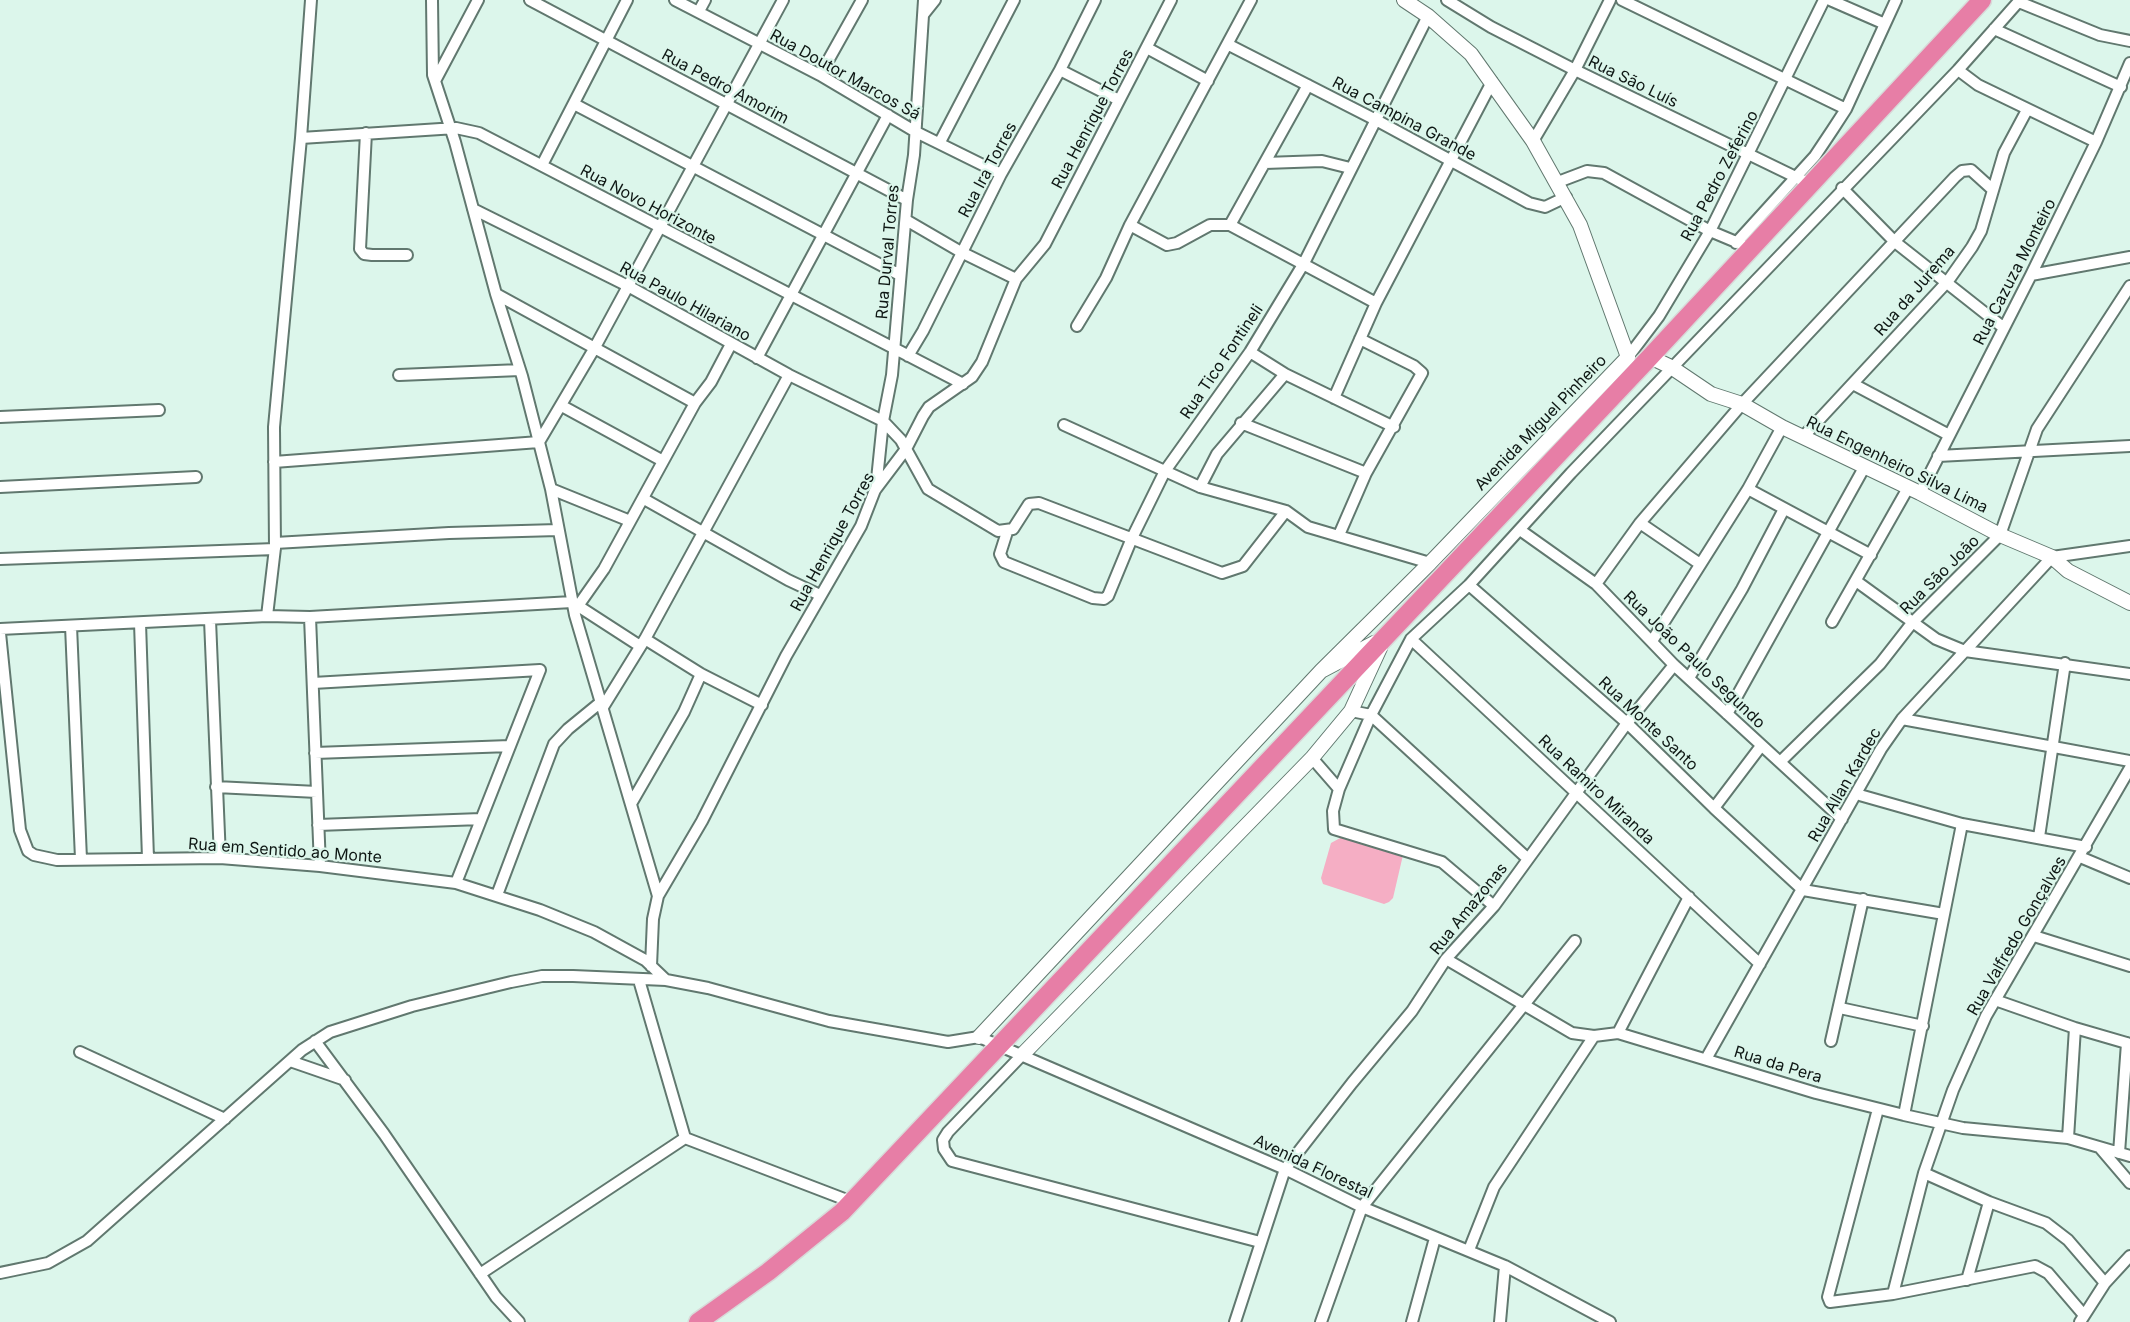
<!DOCTYPE html>
<html>
<head>
<meta charset="utf-8">
<style>
	body { margin:0 }
	canvas { display:block; background:#dcf6eb }
</style>
</head>
<body>
<canvas width="2130" height="1322"></canvas>
<script>
const c = document.querySelector('canvas').getContext('2d');
c.lineJoin = 'round';
function fillPath(path, color) { c.fillStyle = color; c.fill(path, 'evenodd'); }
const toPath = rows => new Path2D(rows.map(r => 'M' + r).join(''));
function trace(path, color, width, dash) { c.strokeStyle = color; c.lineWidth = width; c.lineCap = dash ? 'butt' : 'round'; c.setLineDash(dash || []); c.stroke(path); }
function drawText(font, color, halo, rows, align = 'center') {
  c.font = font + ' Inter,sans-serif'; c.lineWidth = 4.5; c.setLineDash([]); c.textBaseline = 'middle'; c.strokeStyle = halo; c.fillStyle = color; for (const [text, x, y, turn = 0] of rows) {
    c.save(); c.translate(x, y); c.rotate((+turn || 0) * Math.PI / 180); c.textAlign = isNaN(turn) ? turn : align; if (halo) c.strokeText(text, 0, 0); c.fillText(text, 0, 0); c.restore();
  }
}
const green = toPath([
	[1342,837,1403,855,1393,898,1389,902,1384,904,1323,884,1321,878,1331,843]
]);
const minor = toPath([
	[432,0,433,75,455,142,496,294,522,376,551,489,575,615,658,896],
	[530,0,907,200],
	[675,0,820,75,916,132,1001,174],
	[1447,0,1491,27,1575,70,1810,184],
	[1622,0,1846,109],
	[1830,0,1885,24],
	[2019,2,2100,35,2130,41],
	[699,11,705,0],
	[923,15,935,0],
	[1994,29,2121,87],
	[1229,45,1376,120,1529,203,1545,207,1566,197],
	[1147,48,1208,81],
	[1060,70,1119,100],
	[1958,70,1978,85,2096,142],
	[820,75,862,0],
	[435,81,478,0],
	[574,104,900,275],
	[366,133,360,249,364,254,372,255,407,255],
	[301,138,456,128,479,133,963,384],
	[1533,141,1575,70,1610,0],
	[940,142,1014,0],
	[1265,163,1322,161,1350,168],
	[542,165,627,0],
	[1558,182,1587,171,1604,173,1710,231,1741,244],
	[1842,188,1895,242,2004,328],
	[473,209,628,286,789,375,883,421,901,440,928,489,998,531,1013,529,1029,504,1039,503,1222,573,1243,566,1286,511],
	[906,220,961,252,1016,279],
	[1130,225,1167,245,1177,243,1210,225,1230,225,1376,303],
	[1230,225,1308,85],
	[1736,243,1815,156,1833,129,1846,109,1896,0],
	[2031,275,2130,257],
	[496,294,695,403],
	[1077,326,1106,278,1130,225,1251,0],
	[1250,352,1285,374,1394,427],
	[908,356,923,331,1001,174,1060,70,1095,0],
	[1628,357,1659,316,1710,231,1824,0],
	[757,358,888,115],
	[399,375,520,370],
	[1853,384,1949,435],
	[1334,398,1376,303,1492,82],
	[562,406,663,461],
	[0,417,159,410],
	[1241,423,1366,473],
	[1064,425,1200,487,1286,511,1308,527,1430,563],
	[1803,437,1948,281,1972,247,1981,231,2004,153,2027,110],
	[1938,456,2130,446],
	[274,462,539,442,594,349,783,0],
	[0,487,196,477],
	[1200,487,1217,454,1285,374],
	[551,489,630,521],
	[876,489,883,421,892,375,907,200,914,155,924,0],
	[1748,489,1871,555],
	[1920,493,2031,275,2096,142,2130,63],
	[644,499,788,580,820,595],
	[1640,523,1700,564],
	[1520,530,1596,584,1674,665,1842,819],
	[1007,532,1000,554,1004,562,1093,598,1104,599,1108,596,1132,538,1165,471,1250,352,1304,263,1428,16],
	[1339,535,1366,473,1422,373,1414,366,1360,339],
	[275,543,449,533,558,530],
	[0,559,275,549],
	[1856,581,1936,639,1965,651,2130,674],
	[1596,584,1640,523,1742,404,1955,177,1962,171,1971,170,1992,189],
	[1469,585,1627,723,1714,808,1803,890,1944,914],
	[578,606,604,569,695,403,711,382,731,344],
	[267,616,275,548,274,427,301,138,311,0],
	[310,617,320,866],
	[210,620,220,858],
	[1832,622,1908,488],
	[140,623,148,858],
	[71,626,81,859],
	[0,629,267,616,310,617,572,602,640,646],
	[0,633,20,830,28,851,34,855,57,860,220,858,320,866,456,883,540,910,594,932,645,960,666,980],
	[645,639,701,674,762,705],
	[1411,639,1760,964],
	[1652,641,1748,489,1782,427],
	[1689,678,1742,589,1784,509],
	[313,683,540,670,456,883],
	[603,707,645,639,789,375],
	[1351,711,1371,715,1528,859],
	[1727,714,1865,466],
	[1902,719,2130,761],
	[315,753,510,746],
	[1312,758,1339,789],
	[1780,762,1880,664,1912,623,2000,535,2037,429,2130,286],
	[216,787,317,792],
	[1856,794,1962,824,2086,847],
	[632,802,684,712,701,674],
	[1714,808,1761,746],
	[318,825,481,819],
	[2039,837,2065,663],
	[2080,857,2130,878],
	[497,895,554,744,568,729,601,702],
	[1494,906,1442,862,1334,829,1333,811,1339,789,1371,715,1411,639,1469,585,1571,473,1958,70,2020,0],
	[2034,936,2130,966],
	[1446,959,1572,1033,1594,1036,1618,1033,1816,1093,1904,1115,1963,1128,2068,1138,2130,1156],
	[651,966,653,919,658,896,702,821,786,656,861,526,875,490,906,449,923,416,929,407,972,377,982,362,1016,279,1045,244,1171,0],
	[639,980,685,1138],
	[1995,1000,2075,1028,2130,1044],
	[1840,1008,1923,1026],
	[1618,1033,1689,897],
	[315,1041,384,1134,496,1297,519,1322],
	[1831,1041,1863,899],
	[80,1052,225,1119],
	[1023,1054,948,1132,943,1140,944,1149,952,1161,1260,1242],
	[1706,1059,1881,749,1902,719,2052,557,2130,546],
	[290,1061,345,1080],
	[1878,1109,1828,1297,1830,1302,1893,1294,2035,1266,2048,1273,2083,1314],
	[1904,1115,1962,824],
	[685,1138,852,1202],
	[2068,1138,2075,1028],
	[2101,1149,2130,1183],
	[2119,1153,2127,1043],
	[1924,1173,1989,1202,2046,1223,2068,1240,2105,1283],
	[1469,1250,1494,1187,1594,1036],
	[0,1273,48,1263,87,1241,302,1050,330,1032,412,1006,511,982,542,976,573,976,666,980,708,988,829,1021,948,1042,979,1037,1285,1169,1362,1207,1505,1266,1610,1322],
	[480,1274,685,1138],
	[1967,1280,1989,1202],
	[1893,1294,1924,1173,1953,1090,1986,1016,2130,768],
	[1235,1322,1285,1169,1352,1083,1412,1011,1446,959,1494,906,1627,723,1674,665],
	[1321,1322,1362,1207,1575,941],
	[1412,1322,1435,1238],
	[1500,1322,1505,1266],
	[2080,1322,2105,1283,2130,1256]
]);
const tertiary = toPath([
	[1650,357,1671,367,1711,394,1742,404,1782,427,1920,493,2000,535,2052,557,2068,571,2130,603],
	[1321,671,1430,563,1628,357,1580,225,1533,141,1471,54,1428,16,1404,0],
	[979,1037,1321,671,1374,643],
	[1023,1054,1312,758,1351,711,1380,648]
]);
const trunk = toPath([
	[698,1322,768,1272,842,1212,1650,357,1982,0]
]);
const streetNames = [
	["Rua Doutor Marcos Sá",845,75,29],
	["Rua São Luís",1633,82,26],
	["Rua Pedro Amorim",725,87,28],
	["Rua Henrique Torres",1093,119,-62],
	["Rua Campina Grande",1404,119,28],
	["Rua Ira Torres",988,170,-62],
	["Rua Pedro Zeferino",1720,176,-62],
	["Rua Novo Horizonte",648,205,28],
	["Rua Durval Torres",888,252,-85],
	["Rua Cazuza Monteiro",2015,272,-63],
	["Rua da Jurema",1915,291,-49],
	["Rua Paulo Hilariano",685,302,29],
	["Rua Tico Fontineli",1222,362,-56],
	["Avenida Miguel Pinheiro",1541,423,-46],
	["Rua Engenheiro Silva Lima",1897,465,26],
	["Rua Henrique Torres",833,542,-61],
	["Rua São João",1940,575,-45],
	["Rua João Paulo Segundo",1694,660,44],
	["Rua Monte Santo",1648,724,43],
	["Rua Allan Kardec",1845,785,-60],
	["Rua Ramiro Miranda",1596,790,43],
	["Rua em Sentido ao Monte",285,851,4],
	["Rua Amazonas",1469,909,-51],
	["Rua Valfredo Gonçalves",2017,936,-60],
	["Rua da Pera",1778,1065,17],
	["Avenida Florestal",1313,1167,25]
];
fillPath(green, '#f5aec4');
trace(minor, '#61786f', 14);
trace(tertiary, '#61786f', 16);
trace(trunk, '#d8dad9', 21);
trace(minor, '#fff', 10);
trace(tertiary, '#fff', 14);
trace(trunk, '#e77ea6', 18);
drawText('16px', '#0e1714', '#dcf6eb', streetNames);
</script>
</body>
</html>
